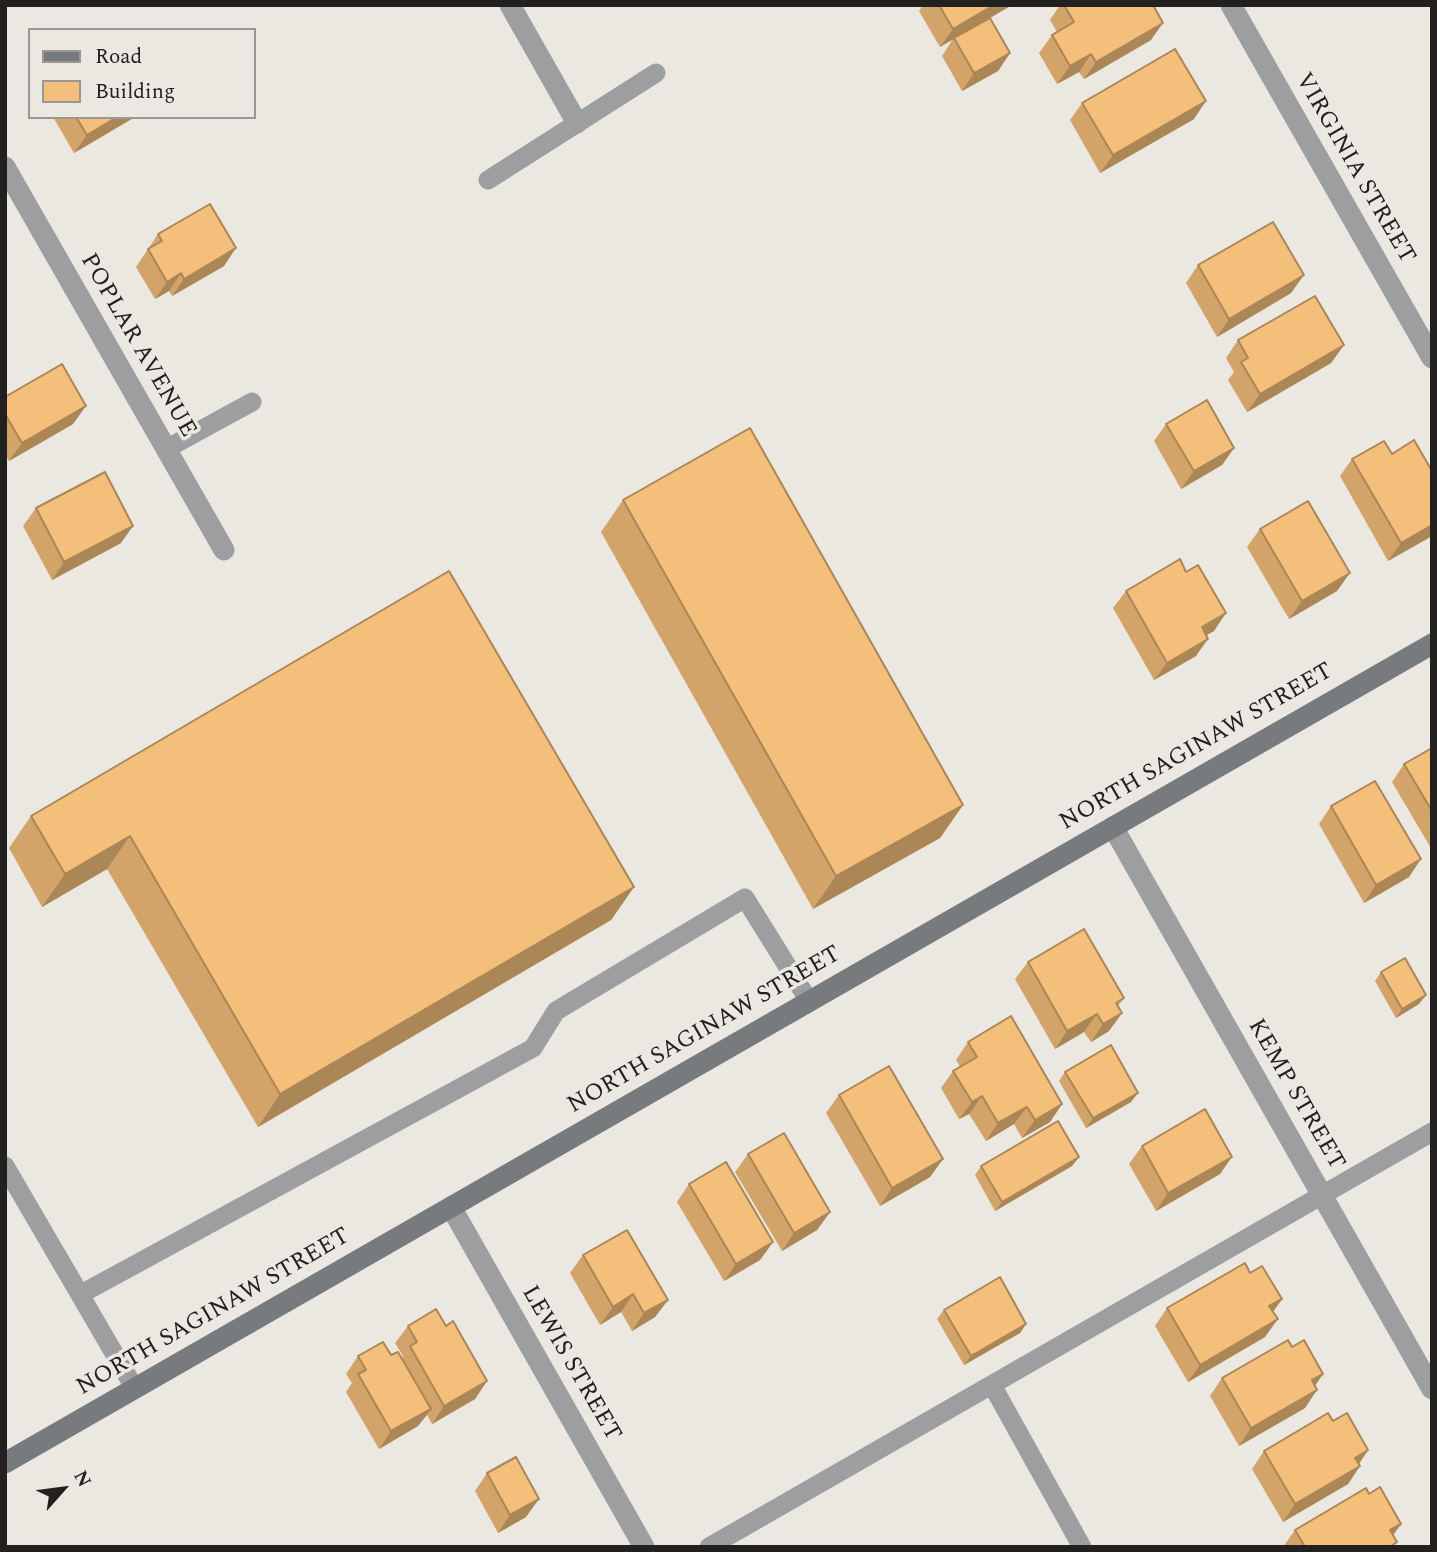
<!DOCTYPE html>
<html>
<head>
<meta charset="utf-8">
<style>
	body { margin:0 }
	#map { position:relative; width:1437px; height:1552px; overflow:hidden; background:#ebe7e1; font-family:Spectral,serif }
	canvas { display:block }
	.frame { position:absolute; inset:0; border:7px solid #23211f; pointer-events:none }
	.legend { position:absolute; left:28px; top:28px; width:228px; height:91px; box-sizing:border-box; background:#ebe7e1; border:2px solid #9b9893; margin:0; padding:9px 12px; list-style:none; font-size:21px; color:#23211f }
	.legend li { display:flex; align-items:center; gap:14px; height:35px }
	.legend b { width:35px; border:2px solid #9b9893 }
	.north { position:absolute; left:28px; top:1454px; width:70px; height:70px; -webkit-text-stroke:5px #ebe7e1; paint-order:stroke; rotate:62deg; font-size:19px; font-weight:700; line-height:28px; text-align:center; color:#23211f }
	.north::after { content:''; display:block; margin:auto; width:24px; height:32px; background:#23211f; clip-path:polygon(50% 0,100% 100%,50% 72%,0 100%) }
</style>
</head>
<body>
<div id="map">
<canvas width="1437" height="1552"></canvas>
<div class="frame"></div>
<ul class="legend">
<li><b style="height:9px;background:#787b7e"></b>Road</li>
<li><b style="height:19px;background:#f4bf7b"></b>Building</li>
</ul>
<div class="north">N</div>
</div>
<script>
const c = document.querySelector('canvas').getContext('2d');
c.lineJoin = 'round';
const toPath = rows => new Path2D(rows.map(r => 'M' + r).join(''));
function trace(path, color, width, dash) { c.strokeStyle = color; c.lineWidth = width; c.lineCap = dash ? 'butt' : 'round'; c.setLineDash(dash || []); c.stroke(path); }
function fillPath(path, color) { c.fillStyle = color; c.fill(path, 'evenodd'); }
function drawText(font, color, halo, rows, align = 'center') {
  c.font = font + ' Spectral,serif'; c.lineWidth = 7; c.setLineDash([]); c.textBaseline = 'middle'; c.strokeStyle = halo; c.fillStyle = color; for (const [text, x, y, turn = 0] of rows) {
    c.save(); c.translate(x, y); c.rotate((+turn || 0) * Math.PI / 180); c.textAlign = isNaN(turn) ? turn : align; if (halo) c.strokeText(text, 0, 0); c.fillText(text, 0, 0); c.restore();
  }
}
const lane = toPath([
	[488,180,656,73],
	[166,449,252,402],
	[5,1166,135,1389],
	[81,1294,533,1048,556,1011,745,898,809,1001],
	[992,1385,1082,1547],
	[709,1547,1432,1132]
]);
const street = toPath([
	[510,5,577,123],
	[1231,5,1432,358],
	[5,167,224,550],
	[1113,827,1432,1389],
	[451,1207,644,1547]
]);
const secondary = toPath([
	[5,1463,1432,644]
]);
const wall = toPath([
	[923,5,1012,5,990,18,1010,53,998,71,962,91,942,56,953,39,940,47,919,11],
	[1060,5,1153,5,1151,40,1084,79,1079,72,1057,84,1039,53,1052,35,1057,32,1050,20],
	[1082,103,1194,119,1100,173,1070,120],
	[53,117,135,117,74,153],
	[158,234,224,266,172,296,169,291,155,299,136,267],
	[1198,265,1291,293,1217,337,1186,283],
	[1238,340,1344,345,1331,363,1247,412,1228,380,1234,372,1226,358],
	[5,397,73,424,9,461,5,454],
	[1166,424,1234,448,1222,465,1181,489,1154,441],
	[1392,454,1432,471,1432,536,1388,561,1340,476,1352,459],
	[623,500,963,805,940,838,813,909,601,532],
	[36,508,121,543,52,580,23,526],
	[1260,529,1337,591,1289,619,1247,547],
	[1126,591,1214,631,1206,635,1196,656,1154,680,1113,608],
	[1432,748,1432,850,1392,782,1404,764],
	[1331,806,1409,877,1364,903,1319,824],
	[31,816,634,887,611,920,258,1127,107,869,42,907,9,848],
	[1028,962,1124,998,1118,1006,1122,1013,1109,1031,1091,1042,1084,1032,1055,1049,1015,979],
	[1381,972,1419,1004,1396,1018,1375,981],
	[968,1042,1062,1104,1050,1122,1022,1138,1014,1124,986,1141,969,1114,959,1119,941,1088,953,1071,960,1067,956,1060],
	[1065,1072,1131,1102,1086,1128,1059,1081],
	[839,1095,943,1159,930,1177,880,1206,826,1113],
	[1142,1146,1220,1174,1156,1211,1129,1164],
	[748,1154,830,1212,817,1230,782,1251,735,1172],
	[1079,1157,1072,1166,995,1211,975,1175,981,1166],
	[689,1184,773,1242,760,1260,724,1281,677,1202],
	[583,1255,668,1300,655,1317,632,1331,621,1312,600,1325,570,1273],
	[1250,1273,1282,1299,1273,1312,1265,1337,1188,1382,1155,1326,1167,1308],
	[944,1310,1026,1324,1020,1333,964,1365,937,1319],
	[408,1326,446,1326,487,1381,475,1399,432,1424,427,1415,418,1426,379,1449,346,1392,352,1383,346,1374,358,1356,391,1355,402,1358,403,1356,395,1343],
	[1222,1378,1315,1386,1305,1408,1239,1446,1210,1396],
	[1333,1421,1368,1450,1359,1464,1360,1466,1348,1484,1283,1522,1252,1469,1264,1451],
	[487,1473,526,1517,498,1533,475,1491],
	[1369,1494,1401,1524,1393,1535,1390,1547,1283,1547,1295,1530]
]);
const shadedWall = toPath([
	[994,5,1012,5,940,47,953,29],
	[1163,23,1151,40,1084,79,1096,62],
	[1010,53,998,71,962,91,974,73],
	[1091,54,1079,72,1057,84,1070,66],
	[1206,101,1194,119,1100,173,1113,155],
	[117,117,135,117,74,153,87,135],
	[236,248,224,266,172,296,184,279],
	[181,273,169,291,155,299,167,282],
	[1304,275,1291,293,1217,337,1229,319],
	[1344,345,1331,363,1247,412,1260,394],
	[86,406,73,424,9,461,22,443],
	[1234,448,1222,465,1181,489,1194,471],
	[1432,525,1432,536,1388,561,1401,543],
	[133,526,121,543,52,580,64,562],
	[1350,573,1337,591,1289,619,1302,601],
	[1226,613,1214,631,1189,645,1202,627],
	[1208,639,1196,656,1154,680,1167,663],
	[963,805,940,838,813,909,836,876],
	[130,836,107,869,42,907,65,874],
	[1421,859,1409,877,1364,903,1376,885],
	[634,887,611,920,258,1127,280,1094],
	[1426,995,1419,1004,1396,1018,1402,1009],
	[1122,1013,1109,1031,1091,1042,1103,1024],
	[1097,1014,1084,1032,1055,1049,1067,1031],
	[1138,1093,1131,1102,1086,1128,1093,1118],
	[982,1096,969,1114,959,1119,972,1102],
	[1062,1104,1050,1122,1022,1138,1035,1120],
	[1027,1107,1014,1124,986,1141,998,1123],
	[1079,1157,1072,1166,995,1211,1002,1202],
	[1232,1157,1220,1174,1156,1211,1168,1193],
	[943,1159,930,1177,880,1206,892,1188],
	[830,1212,817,1230,782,1251,794,1233],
	[773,1242,760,1260,724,1281,736,1264],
	[633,1294,621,1312,600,1325,613,1307],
	[1282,1299,1269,1317,1269,1306],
	[668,1300,655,1317,632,1331,644,1313],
	[1278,1319,1265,1337,1188,1382,1200,1365],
	[1026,1324,1020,1333,964,1365,971,1356],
	[1323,1374,1311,1392,1312,1380],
	[487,1381,475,1399,432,1424,444,1406],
	[1317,1390,1305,1408,1239,1446,1251,1428],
	[431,1409,418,1426,379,1449,391,1431],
	[1368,1450,1356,1468,1355,1458],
	[1360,1466,1348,1484,1283,1522,1295,1504],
	[539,1499,526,1517,498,1533,510,1515],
	[1401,1524,1389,1541,1390,1530]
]);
const building = toPath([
	[939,5,994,5,953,29,939,5],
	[1064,5,1153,5,1163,23,1096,62,1091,54,1070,66,1052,35,1074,22,1064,5],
	[990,18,1010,53,974,73,954,38,990,18],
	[1175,49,1206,101,1113,155,1082,103,1175,49],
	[76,117,117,117,87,135,76,117],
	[210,204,236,248,184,279,181,273,167,282,148,249,162,241,158,234,210,204],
	[1273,222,1304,275,1229,319,1198,265,1273,222],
	[1315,296,1344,345,1260,394,1241,362,1248,358,1238,340,1315,296],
	[62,364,86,406,22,443,5,414,5,397,62,364],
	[1207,400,1234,448,1194,471,1166,424,1207,400],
	[750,428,963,805,836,876,623,500,750,428],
	[1414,440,1432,471,1432,525,1401,543,1352,459,1384,441,1392,454,1414,440],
	[105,472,133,526,64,562,36,508,105,472],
	[1308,501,1350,573,1302,601,1260,529,1308,501],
	[1180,559,1186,572,1198,565,1226,613,1202,627,1208,639,1167,663,1126,591,1180,559],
	[449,571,634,887,280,1094,130,836,65,874,31,816,449,571],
	[1432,748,1432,811,1404,764,1432,748],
	[1375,781,1421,859,1376,885,1331,806,1375,781],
	[1084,929,1124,998,1116,1003,1122,1013,1103,1024,1097,1014,1067,1031,1028,962,1084,929],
	[1405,958,1426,995,1402,1009,1381,972,1405,958],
	[1011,1016,1062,1104,1035,1120,1027,1107,998,1123,982,1096,972,1102,953,1071,977,1057,968,1042,1011,1016],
	[1111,1045,1138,1093,1093,1118,1065,1072,1111,1045],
	[889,1066,943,1159,892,1188,839,1095,889,1066],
	[1205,1109,1232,1157,1168,1193,1142,1146,1205,1109],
	[1058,1121,1079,1157,1002,1202,981,1166,1058,1121],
	[784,1133,830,1212,794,1233,748,1154,784,1133],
	[726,1162,773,1242,736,1264,689,1184,726,1162],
	[627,1230,668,1300,644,1313,633,1294,613,1307,583,1255,627,1230],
	[1245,1263,1250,1273,1262,1266,1282,1299,1269,1306,1278,1319,1200,1365,1167,1308,1245,1263],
	[1000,1277,1026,1324,971,1356,944,1310,1000,1277],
	[436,1309,446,1326,453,1321,487,1381,444,1406,410,1346,417,1342,408,1326,436,1309],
	[1288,1340,1292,1347,1304,1340,1323,1374,1312,1380,1317,1390,1251,1428,1222,1378,1288,1340],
	[383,1342,391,1355,398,1352,431,1409,391,1431,358,1374,366,1370,358,1356,383,1342],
	[1328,1413,1333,1421,1347,1413,1368,1450,1355,1458,1360,1466,1295,1504,1264,1451,1328,1413],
	[516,1457,539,1499,510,1515,487,1473,516,1457],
	[1380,1487,1401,1524,1390,1530,1397,1542,1390,1547,1305,1547,1295,1530,1366,1488,1369,1494,1380,1487]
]);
const streetNames = [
	["VIRGINIA STREET",1354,169,60],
	["POPLAR AVENUE",137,346,60],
	["NORTH SAGINAW STREET",1197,748,-30],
	["NORTH SAGINAW STREET",705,1031,-30],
	["KEMP STREET",1295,1095,60],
	["NORTH SAGINAW STREET",214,1313,-30],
	["LEWIS STREET",570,1364,60]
];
trace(lane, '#9c9ea0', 19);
trace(street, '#9c9ea0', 21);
trace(secondary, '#787b7e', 21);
fillPath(wall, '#d2a46a');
fillPath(shadedWall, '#ab8656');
fillPath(building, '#f4bf7b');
trace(building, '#ab8656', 2);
drawText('24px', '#23211f', '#ebe7e1', streetNames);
</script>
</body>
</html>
